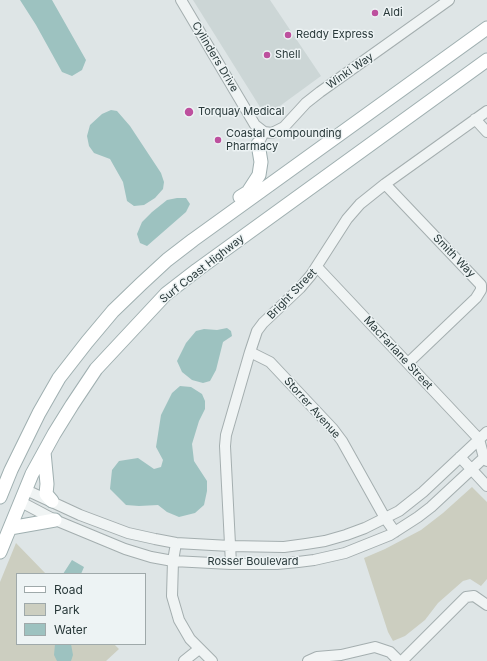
<!DOCTYPE html>
<html>
<head>
<meta charset="utf-8">
<style>
	body { margin:0 }
	#map { position:relative; width:487px; height:661px; overflow:hidden; background:#dee5e6; font-family:Inter,sans-serif }
	canvas { display:block }
	.legend { position:absolute; left:16px; top:573px; width:130px; height:72px; box-sizing:border-box; background:#edf3f4; border:1px solid #9fa9aa; margin:0; padding:5px 7px; list-style:none; font-size:12px; color:#29393a }
	.legend li { display:flex; align-items:center; gap:8px; height:20px }
	.legend b { width:20px; border:1px solid #9fa9aa }
</style>
</head>
<body>
<div id="map">
<canvas width="487" height="661"></canvas>
<ul class="legend">
<li><b style="height:5px;background:#fff"></b>Road</li>
<li><b style="height:11px;background:#cccec0"></b>Park</li>
<li><b style="height:11px;background:#9dc2c0"></b>Water</li>
</ul>
</div>
<script>
const c = document.querySelector('canvas').getContext('2d');
c.lineJoin = 'round';
function fillPath(path, color) { c.fillStyle = color; c.fill(path, 'evenodd'); }
const toPath = rows => new Path2D(rows.map(r => 'M' + r).join(''));
function trace(path, color, width, dash) { c.strokeStyle = color; c.lineWidth = width; c.lineCap = dash ? 'butt' : 'round'; c.setLineDash(dash || []); c.stroke(path); }
function drawText(font, color, halo, rows, align = 'center') {
  c.font = font + ' Inter,sans-serif'; c.lineWidth = 3; c.setLineDash([]); c.textBaseline = 'middle'; c.strokeStyle = halo; c.fillStyle = color; for (const [text, x, y, turn = 0] of rows) {
    c.save(); c.translate(x, y); c.rotate((+turn || 0) * Math.PI / 180); c.textAlign = isNaN(turn) ? turn : align; if (halo) c.strokeText(text, 0, 0); c.fillText(text, 0, 0); c.restore();
  }
}
const built = toPath([
	[193,0,270,0,321,76,273,111,260,107]
]);
const green = toPath([
	[472,487,487,502,487,579,481,586,470,579,463,581,438,603,425,620,405,636,393,641,388,632,364,558,385,549,421,530,443,513],
	[16,543,46,574,17,574,17,644,114,644,119,649,106,661,0,661,0,582]
]);
const water = toPath([
	[20,0,52,0,86,60,82,70,72,76,62,72,36,25],
	[111,110,117,111,130,126,161,173,164,182,163,189,155,198,144,205,134,206,127,201,123,182,110,159,94,153,89,146,87,136,90,125,102,114],
	[177,198,186,198,190,204,186,212,147,246,140,243,137,234,142,222,152,212,167,200],
	[227,328,231,331,232,336,223,342,216,370,210,381,203,383,192,380,182,372,177,361,186,343,196,331,204,329,217,330],
	[180,386,191,387,202,394,205,401,205,409,199,421,192,444,194,461,207,481,207,491,204,505,195,513,179,517,167,512,158,505,139,506,126,505,110,489,112,470,119,461,138,458,154,469,161,467,163,460,156,447,161,415,172,393],
	[72,560,84,567,81,574,63,574],
	[55,644,71,644,73,655,71,661,57,661,54,655]
]);
const minor = toPath([
	[181,0,255,125,264,132],
	[475,119,487,132],
	[258,144,264,132,272,133,284,127,306,103,320,92,449,0],
	[385,184,481,285,481,290,476,298,408,363],
	[318,268,479,439,484,458,487,461],
	[250,352,270,362,333,429,342,441,385,518,395,532],
	[460,457,487,486],
	[26,490,80,515,128,533,155,539,176,543,230,546,284,547,306,544,325,541,346,535,365,528,399,511,423,492,487,432],
	[21,502,55,520,125,549,151,557,173,561,231,564,277,564,298,562,314,560,345,553,390,535,418,517,431,507,487,455],
	[176,543,173,561,172,596,179,620,190,639,212,661],
	[231,564,225,446,226,435,250,352,257,331,263,323,300,288,311,275,347,219,360,204,385,184,487,111],
	[184,661,199,649],
	[308,661,317,657,341,655,375,647,390,652,399,661],
	[402,661,466,597,474,596,487,605]
]);
const major = toPath([
	[240,197,248,192,259,175,261,162,258,144],
	[44,452,47,484,46,494,52,501],
	[0,497,11,470,39,413,59,378,87,342,113,311,141,284,167,260,193,240,487,28],
	[10,528,55,520],
	[0,552,32,474,54,434,72,405,96,369,166,294,197,270,487,60]
]);
const markers = [
	[375,13,4,"#bd509e"],
	[288,35,4,"#bd509e"],
	[267,55,4,"#bd509e"],
	[189,112,5,"#bd509e"],
	[218,140,4,"#bd509e"]
];
const poiNames = [
	["Aldi",383,13],
	["Reddy Express",296,35],
	["Shell",275,55],
	["Torquay Medical",198,112],
	["Coastal Compounding",226,134],
	["Pharmacy",226,147]
];
const streetNames = [
	["Cylinders Drive",215,57,59],
	["Winki Way",350,71,-35],
	["Smith Way",454,256,46],
	["Surf Coast Highway",202,269,-38],
	["Bright Street",292,294,-46],
	["MacFarlane Street",398,353,47],
	["Storrer Avenue",312,408,48],
	["Rosser Boulevard",253,562]
];
fillPath(built, '#ccd6d6');
fillPath(green, '#cccec0');
fillPath(water, '#9dc2c0');
trace(minor, '#a4aeaf', 12);
trace(major, '#9fafb0', 15);
trace(minor, '#f0f4f4', 10);
trace(major, '#fff', 13);
for (const [x, y, r, color] of markers) { const dot = new Path2D(); dot.arc(x, y, r, 0, 2 * Math.PI); c.fillStyle = color; c.fill(dot); trace(dot, '#edf3f4', 1.5); }
drawText('11px', '#29393a', '#edf3f4', poiNames, 'left');
drawText('11px', '#29393a', '#edf3f4', streetNames);
</script>
</body>
</html>
